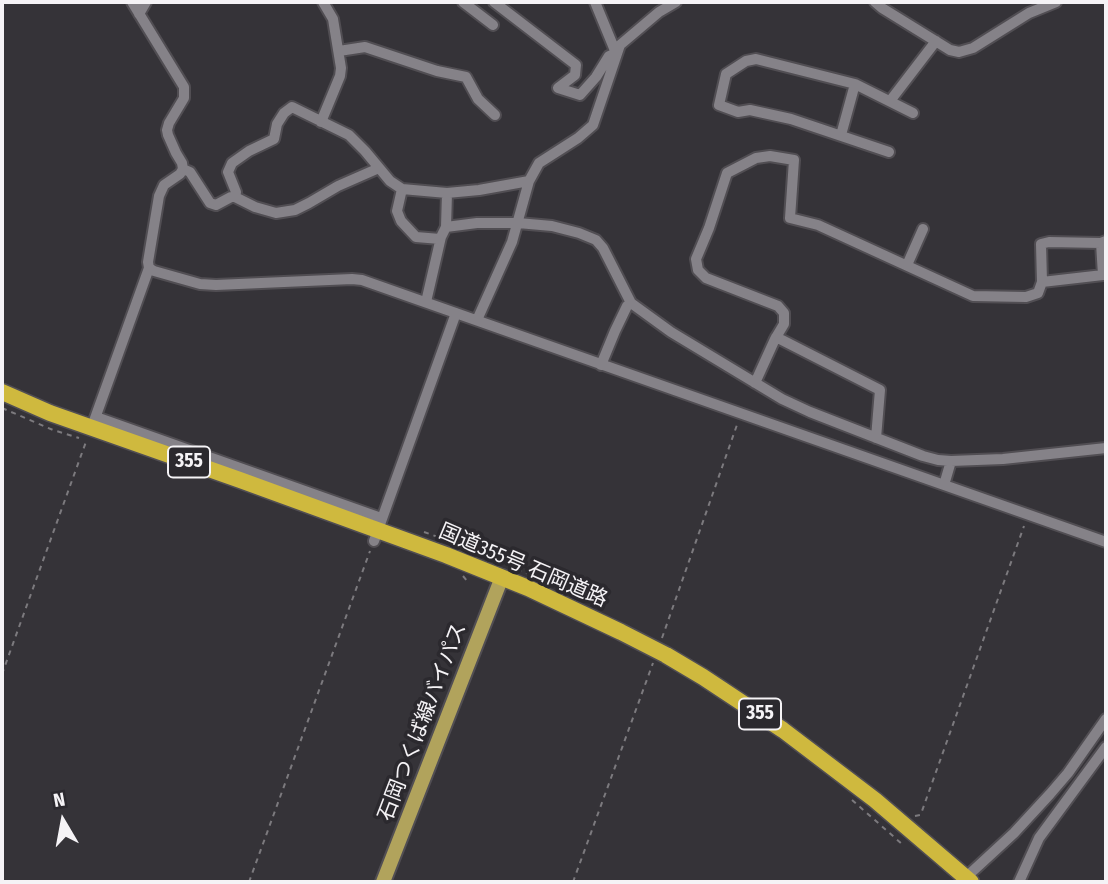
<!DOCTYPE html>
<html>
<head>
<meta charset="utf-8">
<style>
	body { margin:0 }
	#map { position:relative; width:1108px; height:884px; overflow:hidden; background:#353338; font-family:"Fira Sans Condensed",sans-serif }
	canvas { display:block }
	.frame { position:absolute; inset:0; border:4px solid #f5f3f6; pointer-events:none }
	.north { position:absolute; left:28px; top:786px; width:70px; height:70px; -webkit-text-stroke:5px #2b292e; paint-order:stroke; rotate:350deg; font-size:19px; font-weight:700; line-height:28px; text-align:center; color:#f5f3f6 }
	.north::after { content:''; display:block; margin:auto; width:24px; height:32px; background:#f5f3f6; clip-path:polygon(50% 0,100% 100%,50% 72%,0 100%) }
</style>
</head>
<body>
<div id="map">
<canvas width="1108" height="884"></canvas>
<div class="frame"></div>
<div class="north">N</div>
</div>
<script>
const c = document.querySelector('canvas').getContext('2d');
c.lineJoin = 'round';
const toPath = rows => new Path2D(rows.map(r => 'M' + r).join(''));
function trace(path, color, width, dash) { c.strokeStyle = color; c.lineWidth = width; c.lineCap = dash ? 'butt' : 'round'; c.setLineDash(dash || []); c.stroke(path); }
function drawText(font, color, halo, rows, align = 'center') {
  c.font = font + ' "Fira Sans Condensed","Noto Sans JP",sans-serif'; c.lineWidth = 7; c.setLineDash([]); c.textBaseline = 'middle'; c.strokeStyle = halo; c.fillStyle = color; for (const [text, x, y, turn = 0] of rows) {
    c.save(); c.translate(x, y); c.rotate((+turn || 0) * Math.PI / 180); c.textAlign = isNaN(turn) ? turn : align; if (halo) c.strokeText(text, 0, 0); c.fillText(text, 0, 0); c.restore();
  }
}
const path = toPath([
	[2,408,53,430,79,438],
	[424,532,455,543,529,574],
	[463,576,468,582],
	[541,579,568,592],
	[662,638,738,422],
	[2,674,87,439],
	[852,800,902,844],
	[915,816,920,815,922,811,1024,526],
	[249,882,370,551],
	[573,882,653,663]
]);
const minor = toPath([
	[132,2,184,87,184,98,169,123,167,130,168,135,176,153,182,163,183,169,190,172,210,203,216,205,231,197,235,197,255,207,276,213,295,210,309,203,338,186,379,168],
	[463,2,493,25],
	[494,2,576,65,575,75,558,88,580,95,596,77,609,56,616,53,595,2],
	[875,2,882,8,950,50,959,52,973,48,1029,13,1056,2],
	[139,14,146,2],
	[339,51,365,47,437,71,466,77,478,99,495,115],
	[890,101,936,41],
	[321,122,340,76,341,68,333,19,323,2],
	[841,135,855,84],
	[889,152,791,119,750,110,738,112,719,105,726,74,746,61,756,59,855,84,913,113],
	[402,189,397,211,401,221,416,237,440,239],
	[235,197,236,192,228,172,232,163,249,151,274,139,277,124,284,113,292,107,349,135,365,151,390,181,402,189,447,193,479,190,529,181],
	[446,227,447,193],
	[907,265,923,229],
	[149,268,154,271,200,284,216,285,352,279,362,280,1106,542],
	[1042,282,1103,275,1101,243],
	[426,302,441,237,446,227,477,223,518,223,552,226,579,233,596,240,603,248,631,303,671,332,782,399,810,412,923,456,938,460,951,461,1003,459,1106,448],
	[477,320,512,242,529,181,539,163,578,138,593,125,620,45,659,12,676,2],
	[776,337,880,390,876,438],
	[601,365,615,331,627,306,631,303],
	[755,383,775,339,784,324,784,313,778,306,706,278,698,270,696,259,709,228,727,173,756,158,770,156,794,160,790,218,818,225,973,296,1026,297,1038,293,1042,282,1041,244,1049,242,1101,243,1106,241],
	[96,417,381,518],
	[94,421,149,268,148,262,159,196,164,185,180,174,183,169],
	[944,485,951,461],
	[374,541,456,313],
	[962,881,1014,833,1050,794,1068,773,1106,719],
	[1019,882,1039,838,1106,747]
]);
const major = toPath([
	[383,882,502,577]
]);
const highway = toPath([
	[2,392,50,413,240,480,446,555,528,588,621,632,666,655,703,677,783,730,875,800,971,882]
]);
const shields = [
	[189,462,42],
	[760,714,42]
];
const shieldNames = [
	["355",189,462],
	["355",760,714]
];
const streetNames = [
	["国道355号 石岡道路",523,566,23],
	["石岡つくば線バイパス",423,722,-69]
];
trace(minor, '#514e53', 14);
trace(major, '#514e53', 18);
trace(highway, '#514e53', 19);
trace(path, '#7c7a7e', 2, [5, 5]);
trace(minor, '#858288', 10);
trace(major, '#b1a35c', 14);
trace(highway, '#cfb93e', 16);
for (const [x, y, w] of shields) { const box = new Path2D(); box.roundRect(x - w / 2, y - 15.5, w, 31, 5); c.fillStyle = '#2b292e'; c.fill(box); trace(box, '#f5f3f6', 2); }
drawText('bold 19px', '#f5f3f6', null, shieldNames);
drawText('21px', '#f5f3f6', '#2b292e', streetNames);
</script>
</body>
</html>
